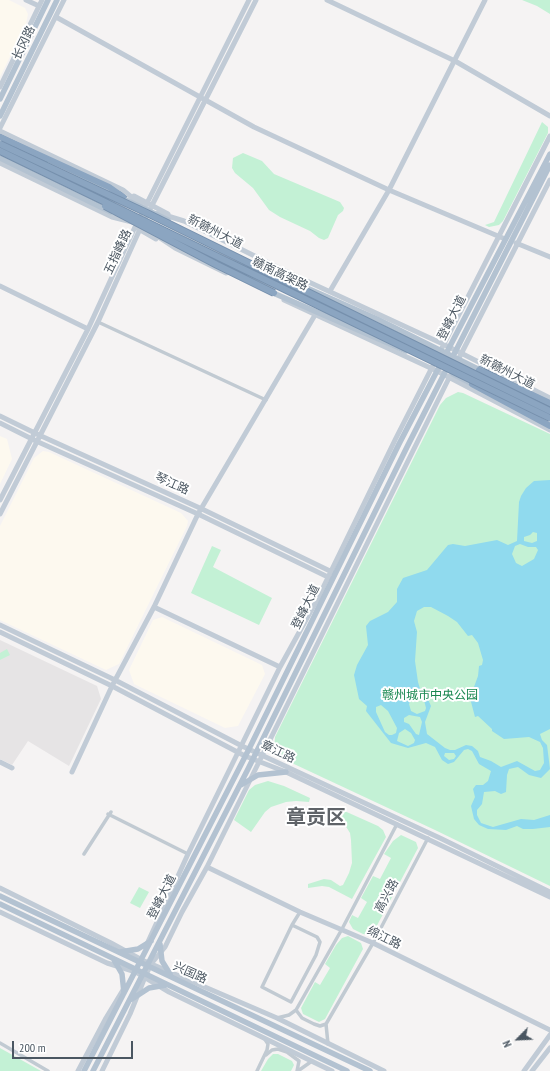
<!DOCTYPE html>
<html>
<head>
<meta charset="utf-8">
<style>
	body { margin:0 }
	#map { position:relative; width:550px; height:1071px; overflow:hidden; background:#f5f3f3; font-family:"PT Sans Narrow",sans-serif }
	canvas { display:block }
	.north { position:absolute; left:498px; top:1019px; width:40px; height:40px; -webkit-text-stroke:3px #fff; paint-order:stroke; rotate:246deg; font-size:11px; font-weight:700; line-height:16px; text-align:center; color:#4a5661 }
	.north::after { content:''; display:block; margin:auto; width:14px; height:18px; background:#4a5661; clip-path:polygon(50% 0,100% 100%,50% 72%,0 100%) }
	.scale { position:absolute; left:12px; top:1041px; width:121px; height:18px; box-sizing:border-box; border:2px solid #4a5661; border-top:0; padding-left:5px; font-size:12px; line-height:14px; white-space:nowrap; color:#4a5661; -webkit-text-stroke:3px #fff; paint-order:stroke }
</style>
</head>
<body>
<div id="map">
<canvas width="550" height="1071"></canvas>
<div class="north">N</div>
<div class="scale">200 m</div>
</div>
<script>
const c = document.querySelector('canvas').getContext('2d');
c.lineJoin = 'round';
function fillPath(path, color) { c.fillStyle = color; c.fill(path, 'evenodd'); }
const toPath = rows => new Path2D(rows.map(r => 'M' + r).join(''));
function trace(path, color, width, dash) { c.strokeStyle = color; c.lineWidth = width; c.lineCap = dash ? 'butt' : 'round'; c.setLineDash(dash || []); c.stroke(path); }
function drawText(font, color, halo, rows, align = 'center') {
  c.font = font + ' "PT Sans Narrow","Noto Sans SC",sans-serif'; c.lineWidth = 4; c.setLineDash([]); c.textBaseline = 'middle'; c.strokeStyle = halo; c.fillStyle = color; for (const [text, x, y, turn = 0] of rows) {
    c.save(); c.translate(x, y); c.rotate((+turn || 0) * Math.PI / 180); c.textAlign = isNaN(turn) ? turn : align; if (halo) c.strokeText(text, 0, 0); c.fillText(text, 0, 0); c.restore();
  }
}
const commercial = toPath([
	[0,0,9,0,25,8,28,14,26,24,0,77],
	[0,436,7,439,12,459,0,484],
	[43,451,49,452,181,513,188,521,187,526,119,664,106,670,0,620,0,526,34,458],
	[162,617,262,665,265,674,238,726,225,728,134,684,129,670,153,620]
]);
const education = toPath([
	[0,640,97,686,101,699,69,766,28,741,12,765,0,759]
]);
const green = toPath([
	[522,0,550,0,550,14,537,6],
	[542,122,548,127,548,133,503,221,499,225,489,227,485,225,494,222],
	[243,153,262,161,274,174,340,202,344,208,343,211,338,215,328,238,324,240,319,238,310,231,280,217,269,210,253,188,235,173,232,168,233,158],
	[458,392,463,393,550,434,550,886,435,830,279,757,274,751,275,737,440,405,446,398],
	[212,546,221,550,213,567,272,598,259,625,191,593],
	[7,649,10,655,0,660,0,653],
	[268,781,284,786,310,798,309,802,296,801,286,802,271,807,265,812,251,832,234,820,249,790,255,785],
	[340,809,378,826,383,830,386,837,352,899,329,887,322,886,308,888,308,884,324,879,331,880,340,886,343,885,349,873,352,863,351,840,350,833,338,814],
	[401,835,416,842,418,848,373,933,371,935,363,934,353,929,349,922,352,915,358,918,367,902,361,898,373,876,380,879,391,858,384,854,393,841],
	[139,887,149,892,140,908,130,903],
	[348,936,361,943,363,949,325,1019,319,1022,303,1014,301,1008,315,982,320,985,330,968,325,964,336,945,342,938],
	[0,1048,41,1071,0,1071],
	[273,1054,278,1054,292,1061,294,1065,291,1071,261,1071,268,1059]
]);
const water = toPath([
	[550,480,550,729,540,734,542,740,547,745,550,769,541,778,529,775,518,767,509,769,507,775,506,792,501,794,495,791,484,792,482,804,477,810,477,815,481,823,493,827,521,819,534,820,550,815,550,827,533,829,523,829,517,826,506,830,488,829,479,825,474,819,471,806,475,797,473,789,476,785,483,785,488,781,491,771,479,764,472,751,468,749,464,750,454,762,448,764,442,760,435,747,426,743,408,748,391,743,366,711,367,706,359,699,354,675,357,665,368,645,366,626,370,621,388,612,397,602,397,589,403,578,427,570,448,545,453,544,465,546,497,540,508,545,517,541,519,502,521,496,526,488,534,481],
	[533,532,537,533,537,541,532,543,524,541,524,537,530,535],
	[520,544,528,547,536,547,538,550,534,559,522,566,516,563,512,554,515,546],
	[424,607,431,607,448,616,457,622,468,636,472,635,478,643,483,660,482,665,479,666,478,676,470,698,475,717,478,716,492,729,492,731,504,739,529,737,540,742,543,748,544,763,540,770,535,771,517,761,501,767,491,761,480,757,478,751,472,746,466,745,455,750,450,750,445,748,427,734,425,722,431,706,426,695,421,692,418,682,415,661,417,632,414,621,417,611],
	[420,697,424,700,426,708,425,711,417,714,411,711,409,704,412,699],
	[381,705,388,711,397,728,396,733,392,735,389,735,385,732,376,712,376,707],
	[409,715,420,717,422,722,419,735,416,734,409,724,404,722,404,718],
	[405,729,411,733,415,740,414,743,408,746,397,741,399,733],
	[445,753,454,753,456,756,454,759,449,760,444,756]
]);
const street = toPath([
	[98,322,266,400],
	[108,814,188,854],
	[84,854,111,812],
	[292,925,317,937,320,942,316,955,291,1002,262,987,292,925,300,912],
	[277,1018,289,1015,296,1010],
	[326,1024,320,1026,314,1024,302,1018,296,1010,342,929,397,824],
	[326,1024,373,943,428,838],
	[326,1024,328,1044],
	[0,1043,48,1071],
	[266,1055,272,1050,278,1049,287,1052,299,1061,297,1071],
	[257,1071,267,1050,268,1044,264,1038],
	[298,1071,312,1061]
]);
const secondary = toPath([
	[26,0,39,6],
	[327,0,455,61,550,116],
	[56,17,254,127,389,190,505,239],
	[0,87,42,0],
	[0,128,64,0],
	[0,131,123,190,142,206],
	[0,163,112,217,136,223],
	[134,196,168,214],
	[158,213,184,221,285,271,443,344,550,398],
	[137,228,156,239],
	[154,234,175,248,226,273],
	[516,243,550,257],
	[262,268,280,271],
	[0,286,88,329],
	[330,291,389,190,485,0],
	[284,300,437,371,550,430],
	[457,362,550,180],
	[0,416,39,435,202,509,332,572],
	[0,423,36,441,198,514,330,578],
	[0,500,88,329,135,227,249,0],
	[0,514,98,322,140,229,256,0],
	[154,607,280,667],
	[0,625,115,680,242,746,442,839,550,892],
	[0,632,112,686,245,756,286,772,550,897],
	[0,762,12,768],
	[72,772,112,686,154,607,198,514,315,315],
	[207,867,300,912,373,943,550,1030],
	[0,888,111,943,142,960,277,1018,384,1071],
	[0,912,107,963,136,972,169,992,332,1071],
	[147,944,188,854,280,667,317,600,395,440,550,136],
	[78,1071,106,1018,123,990],
	[102,1071,130,1014,145,977,151,964,165,947,182,912,207,867,453,370],
	[524,1071,550,1035],
	[532,1071,550,1048]
]);
const primary = toPath([
	[0,99,48,0],
	[0,116,57,0],
	[0,141,11,146],
	[0,158,111,212],
	[50,164,168,220],
	[291,281,377,319,482,371],
	[271,292,406,351],
	[453,374,476,386],
	[541,418,550,422],
	[241,785,258,775,286,772],
	[0,896,370,1071],
	[0,904,347,1071],
	[160,944,162,961,170,974],
	[120,952,138,949,151,941],
	[114,960,122,974,124,993],
	[132,999,149,988,166,985],
	[84,1071,249,749,399,444,550,154],
	[93,1071,248,769,407,447,550,165]
]);
const highway = toPath([
	[0,137,109,187,123,197],
	[479,370,550,403],
	[472,384,550,426]
]);
const highwayBridge = toPath([
	[0,144,147,213,550,411],
	[0,151,550,418],
	[105,206,217,265,274,293]
]);
const streetNames = [
	["长冈路",24,43,-64],
	["新赣州大道",215,232,27],
	["五指峰路",118,252,-65],
	["赣南高架路",280,274,26],
	["登峰大道",452,318,-63],
	["新赣州大道",507,372,27],
	["琴江路",172,484,24],
	["登峰大道",306,607,-64],
	["章江路",278,752,25],
	["高兴路",387,896,-62],
	["登峰大道",162,897,-63],
	["绵江路",384,938,26],
	["兴国路",190,973,24]
];
const parkNames = [
	["赣州城市中央公园",430,696]
];
const townNames = [
	["章贡区",316,818]
];
fillPath(commercial, '#fdf9ef');
fillPath(education, '#e6e4e5');
fillPath(green, '#c3f1d5');
fillPath(water, '#90daee');
trace(highway, '#7690ad', 8);
trace(street, '#c1cad2', 3.5);
trace(secondary, '#c1cbd6', 5);
trace(primary, '#b3c2d1', 5.5);
trace(highway, '#8ba5c1', 6);
trace(highwayBridge, '#7690ad', 8, []);
trace(highwayBridge, '#8ba5c1', 6);
drawText('12px', '#4a5661', '#fff', streetNames);
drawText('12px', '#17864f', '#fff', parkNames);
drawText('bold 20px', '#5f6368', '#fff', townNames);
</script>
</body>
</html>
